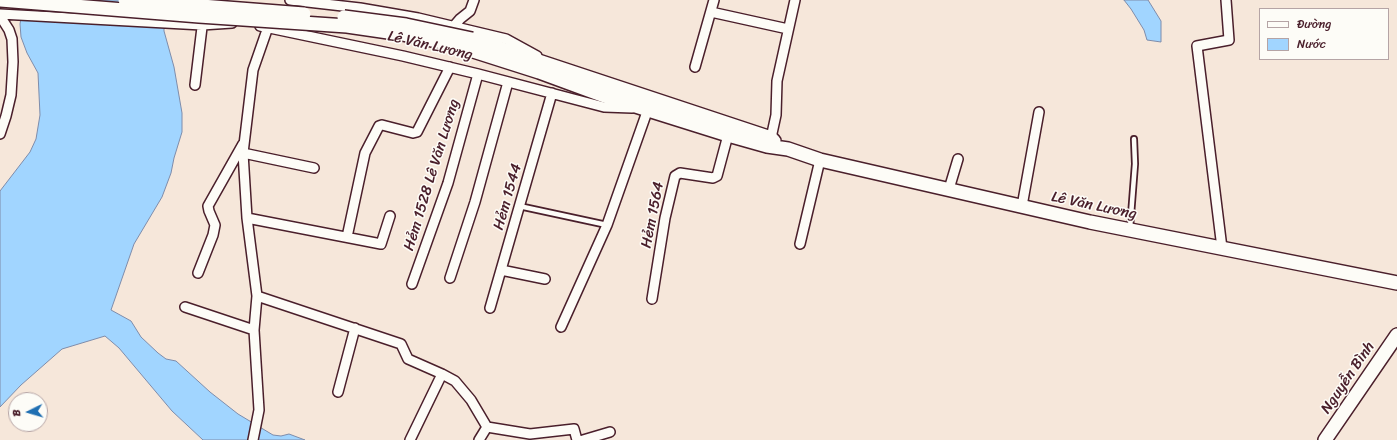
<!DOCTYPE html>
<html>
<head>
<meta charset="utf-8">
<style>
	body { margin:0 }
	#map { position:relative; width:1397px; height:440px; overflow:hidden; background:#f6e7da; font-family:Sriracha,sans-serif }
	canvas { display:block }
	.legend { position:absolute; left:1259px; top:8px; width:130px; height:52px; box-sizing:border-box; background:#fdfcf7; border:1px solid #b5a4a5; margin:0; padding:5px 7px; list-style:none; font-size:12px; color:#4a1f2b }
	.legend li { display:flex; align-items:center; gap:8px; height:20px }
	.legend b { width:20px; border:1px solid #b5a4a5 }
	.north { position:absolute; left:8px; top:392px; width:40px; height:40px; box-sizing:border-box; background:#fdfcf7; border:1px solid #b5a4a5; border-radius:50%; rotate:265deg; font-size:11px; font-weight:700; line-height:16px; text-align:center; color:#4a1f2b }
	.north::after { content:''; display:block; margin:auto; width:14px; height:18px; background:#1f6fb2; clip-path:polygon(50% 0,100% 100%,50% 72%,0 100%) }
</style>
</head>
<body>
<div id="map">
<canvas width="1397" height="440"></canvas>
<ul class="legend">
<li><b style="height:5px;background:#fdfcf7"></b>Đường</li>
<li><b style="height:11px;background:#a1d5ff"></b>Nước</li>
</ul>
<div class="north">B</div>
</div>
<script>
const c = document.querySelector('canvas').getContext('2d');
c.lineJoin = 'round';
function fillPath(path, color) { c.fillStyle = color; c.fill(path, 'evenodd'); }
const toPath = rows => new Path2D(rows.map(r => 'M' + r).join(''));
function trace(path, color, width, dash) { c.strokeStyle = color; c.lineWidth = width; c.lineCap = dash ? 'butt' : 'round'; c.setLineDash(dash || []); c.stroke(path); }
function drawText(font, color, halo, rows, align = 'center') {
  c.font = font + ' Sriracha,sans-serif'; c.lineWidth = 3; c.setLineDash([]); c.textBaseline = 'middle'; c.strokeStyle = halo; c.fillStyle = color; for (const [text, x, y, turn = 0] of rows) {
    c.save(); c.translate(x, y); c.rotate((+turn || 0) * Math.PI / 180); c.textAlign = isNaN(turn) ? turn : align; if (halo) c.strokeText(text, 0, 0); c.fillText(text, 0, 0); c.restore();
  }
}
const water = toPath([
	[24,0,164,0,164,31,174,67,182,113,182,132,174,158,171,173,162,197,134,244,111,310,131,321,141,337,158,353,166,359,176,361,210,392,238,414,273,435,281,436,289,434,305,440,203,440,172,411,119,348,105,336,62,349,21,385,0,407,0,191,30,152,36,139,40,115,38,73,27,53,21,37,20,24,24,0],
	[1124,0,1148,0,1161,21,1161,42,1147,40,1144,30,1131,9,1124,0]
]);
const lane = toPath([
	[519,206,607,225],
	[1130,228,1135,164,1134,139]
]);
const street = toPath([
	[290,0,360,8,418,18,506,39,537,56],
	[711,12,788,29],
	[0,14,202,25,232,23],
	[0,16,9,30,12,39,13,62,11,95,6,116,0,134],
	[260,26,403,56,478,74,604,107,632,108],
	[454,26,460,19,470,11,474,0],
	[695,67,714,0],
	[195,85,203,19],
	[771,138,776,115,777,81,795,0],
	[243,153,314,168],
	[949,189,958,159],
	[1022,206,1039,112],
	[247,218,381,244,390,216],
	[347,237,365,153,379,126,382,125,413,133,417,132,450,67],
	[800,244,820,160],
	[1222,248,1197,46,1229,40,1226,0],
	[501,270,545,279],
	[198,273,213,235,215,225,209,211,208,206,243,144],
	[450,278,475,202,508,82],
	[412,284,448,183,478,74],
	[257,296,401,344,408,359,442,374,455,381,471,400,487,427,530,434,574,429,577,440],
	[652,299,665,218,675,176,680,173,713,178,717,176,728,135],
	[185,307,254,330],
	[490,308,552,93],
	[561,327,607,225,648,109,645,109],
	[338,392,355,328],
	[253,440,259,410,254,330,257,296,247,218,243,153,253,70,268,27],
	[410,440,442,374],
	[479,440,487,427],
	[583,440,610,432]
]);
const secondary = toPath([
	[472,39,771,138,774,141],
	[470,50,539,72,607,97,728,135,767,146,788,149,820,160,1090,222,1397,283],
	[1325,440,1397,335]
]);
const secondaryBridge = toPath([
	[0,0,199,16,347,26,402,34,441,42,470,50],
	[125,0,304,14],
	[344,17,406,25,472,39]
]);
const streetNames = [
	["Lê Văn Lương",430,46,13],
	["Hẻm 1528 Lê Văn Lương",432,175,-73],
	["Hẻm 1544",508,197,-74],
	["Lê Văn Lương",1094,206,12],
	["Hẻm 1564",653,215,-79],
	["Nguyễn Bình",1348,378,-56]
];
fillPath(water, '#a1d5ff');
trace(water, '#7e8caa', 1);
trace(lane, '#4a1f2b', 8);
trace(street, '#4a1f2b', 12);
trace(secondary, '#4a1f2b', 16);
trace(lane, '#fdfcf7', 4.5);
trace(street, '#fdfcf7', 9);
trace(secondary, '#fdfcf7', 13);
trace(secondaryBridge, '#4a1f2b', 16, []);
trace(secondaryBridge, '#fdfcf7', 13);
drawText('15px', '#4a1f2b', '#fdfcf7', streetNames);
</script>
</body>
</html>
